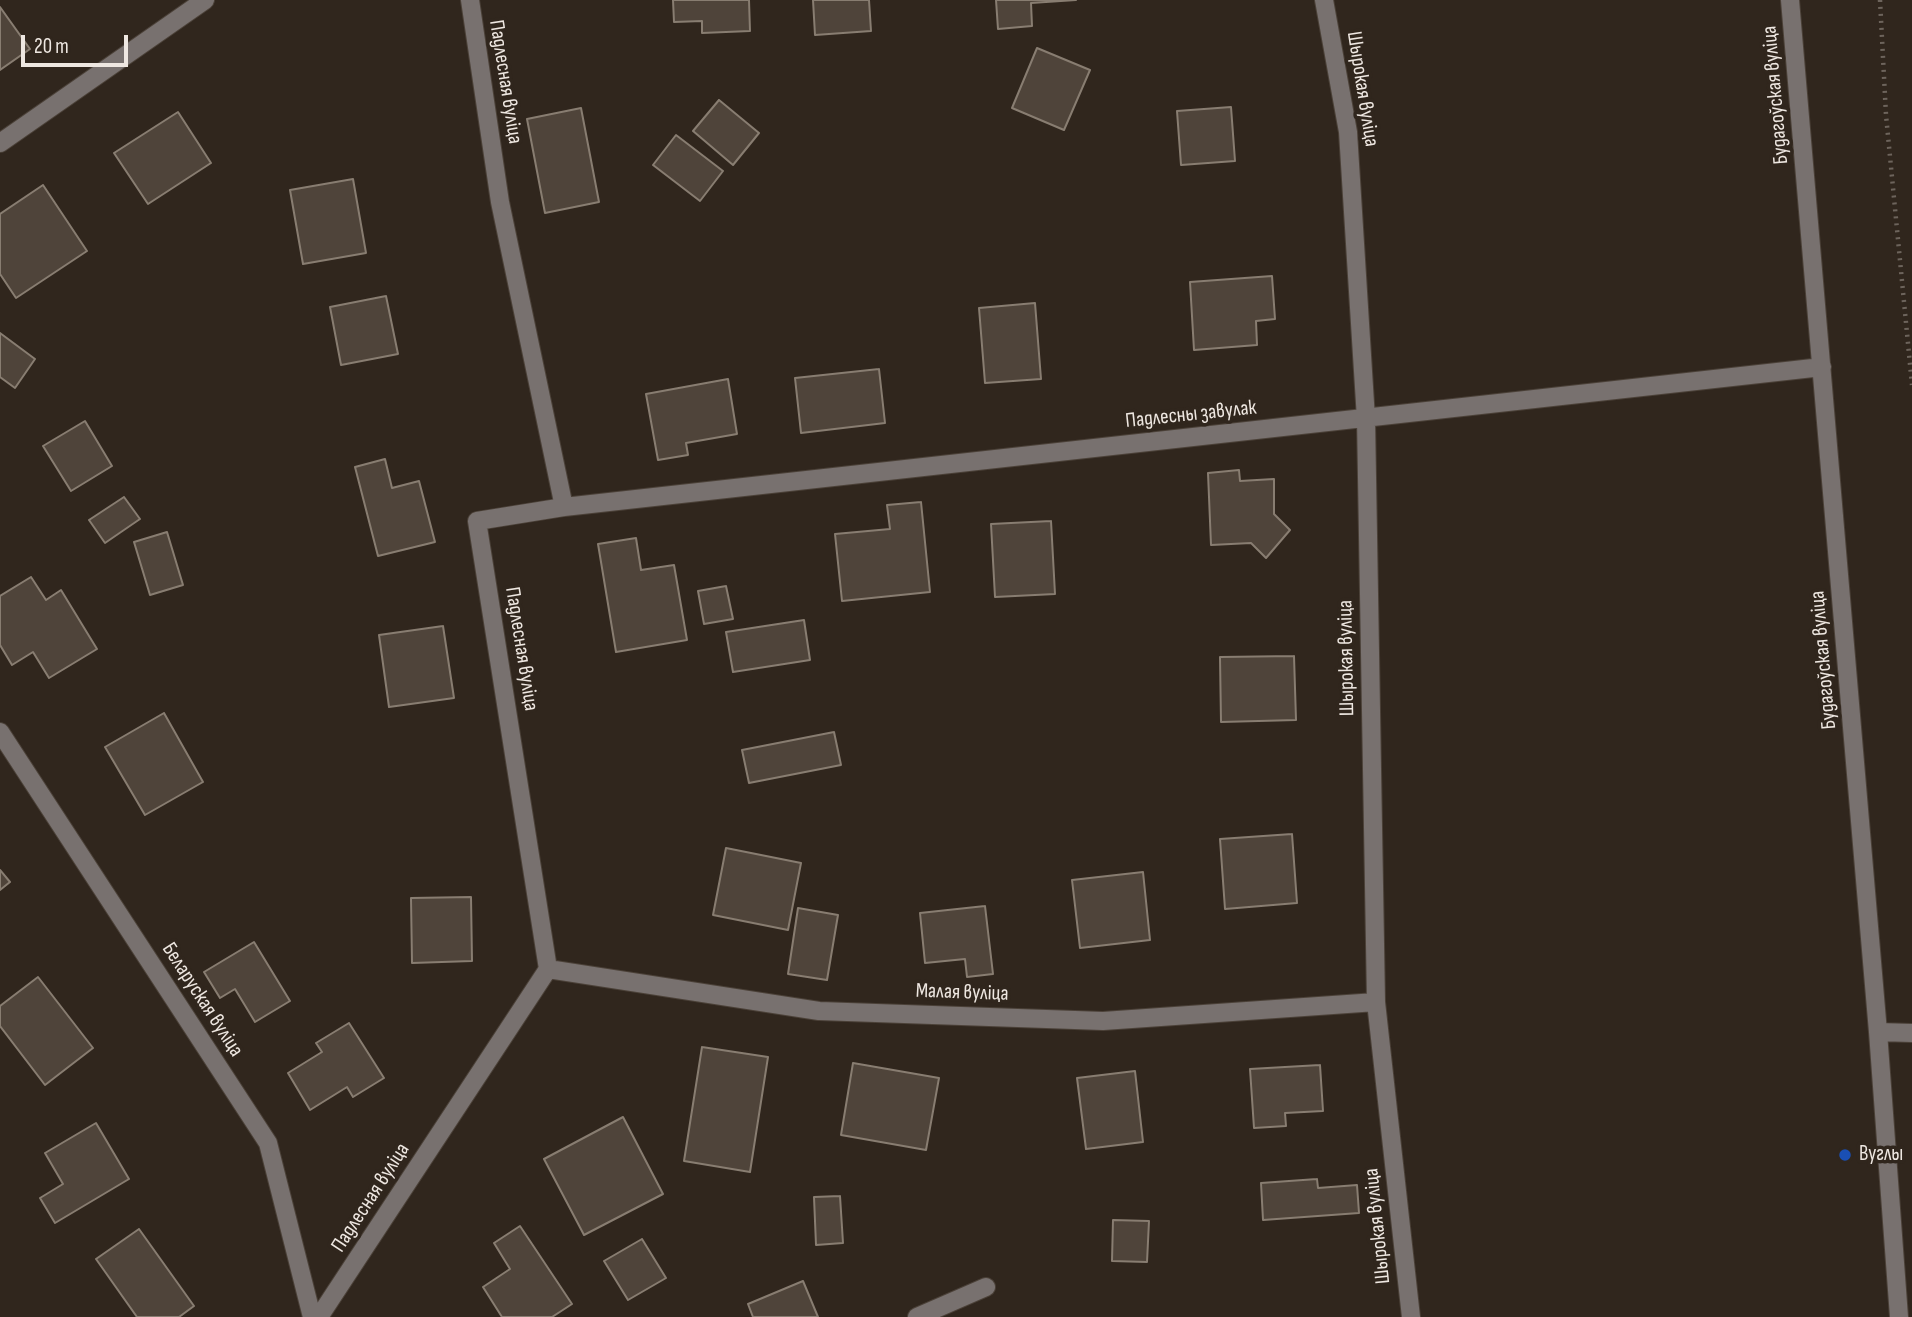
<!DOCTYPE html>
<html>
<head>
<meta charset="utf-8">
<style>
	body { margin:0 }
	#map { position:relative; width:1912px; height:1317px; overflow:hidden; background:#30261d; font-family:"Sofia Sans Condensed",sans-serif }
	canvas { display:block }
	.scale { position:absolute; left:21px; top:35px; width:107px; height:32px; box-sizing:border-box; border:4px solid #eee7e1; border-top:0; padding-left:9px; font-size:21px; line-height:24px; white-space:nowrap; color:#eee7e1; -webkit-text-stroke:5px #30261d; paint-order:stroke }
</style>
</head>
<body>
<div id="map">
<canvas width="1912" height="1317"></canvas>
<div class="scale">20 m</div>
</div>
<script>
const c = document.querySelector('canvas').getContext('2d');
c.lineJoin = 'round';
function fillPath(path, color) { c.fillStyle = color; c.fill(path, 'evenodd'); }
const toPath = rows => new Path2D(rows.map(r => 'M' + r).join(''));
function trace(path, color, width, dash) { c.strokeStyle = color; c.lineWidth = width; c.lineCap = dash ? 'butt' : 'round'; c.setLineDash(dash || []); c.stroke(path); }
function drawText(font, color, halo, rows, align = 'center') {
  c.font = font + ' "Sofia Sans Condensed",sans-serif'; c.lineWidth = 7; c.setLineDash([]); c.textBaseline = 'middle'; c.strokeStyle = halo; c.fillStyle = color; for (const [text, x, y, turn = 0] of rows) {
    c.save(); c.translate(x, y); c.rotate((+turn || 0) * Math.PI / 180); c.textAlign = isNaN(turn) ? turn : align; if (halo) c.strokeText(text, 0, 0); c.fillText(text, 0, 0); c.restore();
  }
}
const building = toPath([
	[673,0,749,0,750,31,702,33,702,21,674,22,673,0],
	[813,0,869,0,871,31,815,35,813,0],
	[996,0,1076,0,1031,3,1032,26,998,29,996,0],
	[0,7,30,49,0,70,0,7],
	[1037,48,1090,70,1064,130,1012,108,1037,48],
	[719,100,759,133,733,165,693,131,719,100],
	[1231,107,1235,161,1181,165,1177,111,1231,107],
	[581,108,599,202,545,213,527,119,581,108],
	[178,112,211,163,148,204,114,153,178,112],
	[676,135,723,171,700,201,653,165,676,135],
	[353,179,366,253,303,264,290,190,353,179],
	[43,185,87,251,16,298,0,274,0,214,43,185],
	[1272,276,1275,319,1256,321,1257,345,1194,350,1190,282,1272,276],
	[386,296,398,354,341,365,330,307,386,296],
	[1035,303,1041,379,985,383,979,308,1035,303],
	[0,333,35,359,15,388,0,377,0,333],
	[879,369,885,423,801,433,795,378,879,369],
	[728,379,737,434,686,443,688,455,658,460,646,394,728,379],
	[85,421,112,466,71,491,43,446,85,421],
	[385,459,392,488,419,481,435,542,378,556,355,467,385,459],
	[1239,470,1240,481,1274,479,1274,514,1290,530,1266,558,1251,543,1211,545,1208,473,1239,470],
	[124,497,140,519,105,543,89,520,124,497],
	[921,502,930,592,842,601,835,534,890,529,887,505,921,502],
	[1051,521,1055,594,995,597,991,524,1051,521],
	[167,532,183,585,150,595,134,542,167,532],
	[636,538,641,570,674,565,687,640,616,652,598,544,636,538],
	[31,577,46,600,61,590,97,649,49,678,33,652,12,665,0,645,0,596,31,577],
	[726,586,733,619,704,624,698,591,726,586],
	[804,620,810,660,733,672,726,632,804,620],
	[443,626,454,698,389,707,379,635,443,626],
	[1294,656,1296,720,1221,722,1220,657,1294,656],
	[164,713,203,782,145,815,105,747,164,713],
	[834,732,841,765,749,783,742,750,834,732],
	[1292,834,1297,903,1225,909,1220,839,1292,834],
	[726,848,801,863,788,930,713,915,726,848],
	[0,870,10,882,0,890,0,870],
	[1143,872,1150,940,1080,948,1072,880,1143,872],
	[471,897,472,961,412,963,411,898,471,897],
	[985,906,993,974,967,977,965,959,925,963,920,913,985,906],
	[798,908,838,915,827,980,788,974,798,908],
	[254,942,290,1001,255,1022,235,989,220,998,204,972,254,942],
	[38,977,93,1048,45,1085,0,1026,0,1006,38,977],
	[349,1023,384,1078,353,1097,347,1087,310,1110,288,1073,322,1052,316,1043,349,1023],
	[702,1047,768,1057,750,1172,684,1161,702,1047],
	[853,1063,939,1078,926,1150,841,1135,853,1063],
	[1320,1065,1323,1111,1285,1113,1286,1126,1254,1128,1250,1069,1320,1065],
	[1135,1071,1143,1142,1086,1149,1077,1078,1135,1071],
	[623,1117,663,1194,584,1235,544,1159,623,1117],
	[96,1123,129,1179,55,1223,40,1198,63,1184,45,1153,96,1123],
	[1317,1179,1318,1188,1357,1185,1359,1213,1263,1220,1261,1183,1317,1179],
	[840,1196,843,1243,816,1245,814,1197,840,1196],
	[1113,1220,1149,1221,1147,1262,1112,1261,1113,1220],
	[520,1226,572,1304,552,1317,502,1317,483,1287,510,1269,494,1243,520,1226],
	[139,1229,194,1306,179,1317,137,1317,96,1259,139,1229],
	[642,1239,666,1278,628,1300,604,1261,642,1239],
	[803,1281,818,1317,753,1317,748,1304,803,1281]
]);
const path = toPath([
	[1880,0,1886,115,1912,385]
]);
const minor = toPath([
	[1324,0,1348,132,1366,419,1376,1002,1411,1317],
	[1790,0,1878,1032,1899,1317],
	[0,143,205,0],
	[564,507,1822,367],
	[0,732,268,1143,312,1317],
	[548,969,819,1011,1103,1021,1376,1002],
	[1878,1032,1912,1033],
	[319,1317,548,969,477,521,564,507,500,202,470,0],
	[917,1317,986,1287]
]);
const markers = [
	[1845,1155,7,"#1a4fb4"]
];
const streetNames = [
	["Падлесная вуліца",505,82,81],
	["Шырокая вуліца",1362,89,81],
	["Будагоўская вуліца",1776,95,-95],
	["Падлесны завулак",1191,415,-6],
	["Падлесная вуліца",521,649,81],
	["Шырокая вуліца",1347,658,-91],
	["Будагоўская вуліца",1824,660,-95],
	["Малая вуліца",962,993,2],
	["Беларуская вуліца",202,1000,57],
	["Падлесная вуліца",371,1198,-57],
	["Шырокая вуліца",1378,1226,-96]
];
const poiNames = [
	["Вуглы",1859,1155]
];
fillPath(building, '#4f443a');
trace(building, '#887d71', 2);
trace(minor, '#4b4138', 20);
trace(path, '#6d645c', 4.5, [2, 5]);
trace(minor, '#78716f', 18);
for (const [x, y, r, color] of markers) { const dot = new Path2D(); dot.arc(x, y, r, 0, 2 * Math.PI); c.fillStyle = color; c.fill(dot); trace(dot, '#30261d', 2.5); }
drawText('21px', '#eee7e1', '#30261d', streetNames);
drawText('21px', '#eee7e1', '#30261d', poiNames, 'left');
</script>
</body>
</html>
